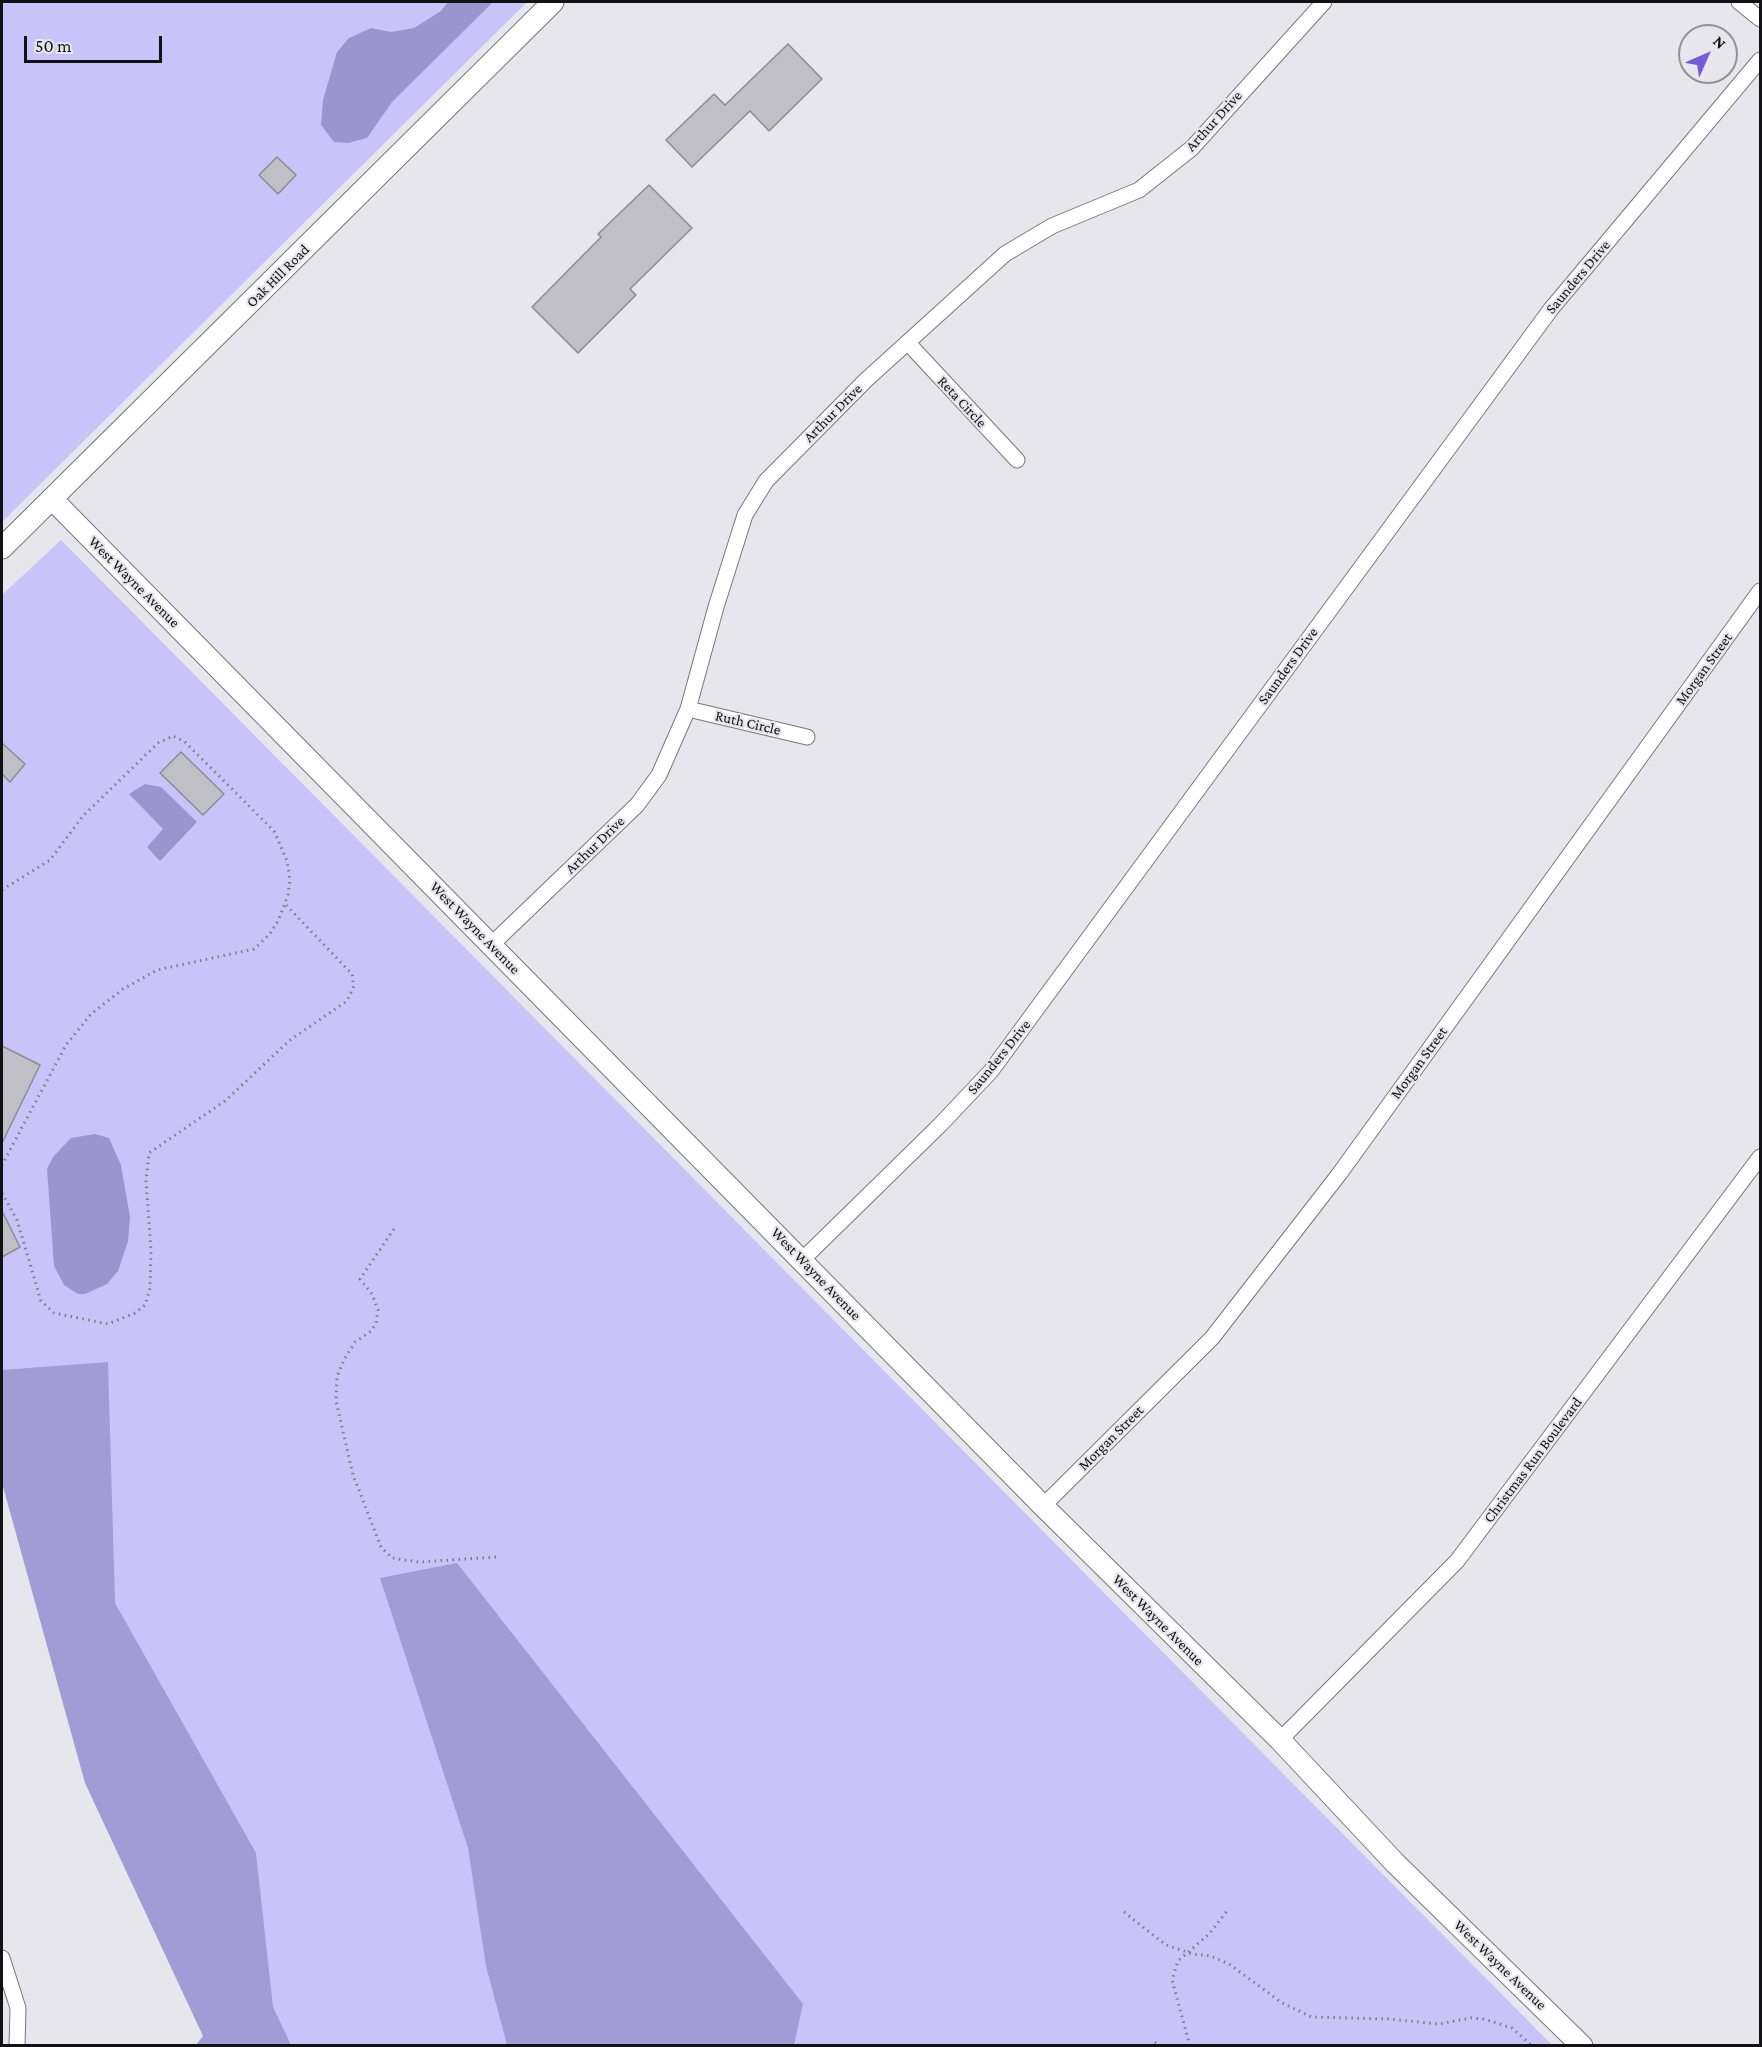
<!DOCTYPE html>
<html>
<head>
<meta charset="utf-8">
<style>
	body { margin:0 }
	#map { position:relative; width:1762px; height:2047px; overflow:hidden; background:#e6e6ec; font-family:"Crimson Pro",serif }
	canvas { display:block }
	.frame { position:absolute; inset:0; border:3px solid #121214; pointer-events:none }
	.north { position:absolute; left:1678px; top:24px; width:60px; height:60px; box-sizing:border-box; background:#e6e6ec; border:2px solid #919196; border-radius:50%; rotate:45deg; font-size:16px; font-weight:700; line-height:24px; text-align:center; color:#121214 }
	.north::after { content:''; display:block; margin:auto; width:21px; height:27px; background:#755cd7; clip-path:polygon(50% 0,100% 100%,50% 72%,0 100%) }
	.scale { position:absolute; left:24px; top:36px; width:138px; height:27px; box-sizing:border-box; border:3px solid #121214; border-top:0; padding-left:8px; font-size:18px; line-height:21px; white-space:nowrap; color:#121214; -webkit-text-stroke:4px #e6e6ec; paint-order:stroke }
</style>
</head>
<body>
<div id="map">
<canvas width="1762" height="2047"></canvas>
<div class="frame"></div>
<div class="north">N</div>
<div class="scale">50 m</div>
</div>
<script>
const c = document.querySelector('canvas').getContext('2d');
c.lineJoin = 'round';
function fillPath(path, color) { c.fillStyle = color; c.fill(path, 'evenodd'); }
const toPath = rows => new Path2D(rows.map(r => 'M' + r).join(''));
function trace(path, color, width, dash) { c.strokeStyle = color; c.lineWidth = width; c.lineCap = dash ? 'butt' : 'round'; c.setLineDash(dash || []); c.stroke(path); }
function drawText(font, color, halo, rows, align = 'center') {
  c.font = font + ' "Crimson Pro",serif'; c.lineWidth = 4.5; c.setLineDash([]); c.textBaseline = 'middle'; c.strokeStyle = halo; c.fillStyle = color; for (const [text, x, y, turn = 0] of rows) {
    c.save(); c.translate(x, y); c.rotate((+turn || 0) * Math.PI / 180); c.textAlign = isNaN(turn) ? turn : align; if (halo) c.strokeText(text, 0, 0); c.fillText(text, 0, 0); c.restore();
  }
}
const green = toPath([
	[2,2,527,2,2,522],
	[61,540,1552,2045,216,2045,2,1404,2,595]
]);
const forest = toPath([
	[108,1362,115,1603,256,1853,273,2007,291,2045,196,2045,203,2036,85,1783,2,1483,2,1370],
	[457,1563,803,2004,794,2045,507,2045,486,1966,468,1848,380,1578]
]);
const water = toPath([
	[448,2,493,2,392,102,367,138,348,143,334,142,321,125,323,100,337,52,349,38,371,28,391,32,414,28,441,11],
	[145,784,161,787,197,822,160,861,147,847,163,829,129,794],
	[95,1134,109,1138,121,1165,130,1217,128,1241,118,1271,107,1284,85,1294,78,1294,64,1285,54,1266,47,1169,53,1157,71,1138]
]);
const building = toPath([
	[788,44,822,79,769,131,750,111,692,167,666,140,714,94,725,105,788,44],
	[277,157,296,175,278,194,259,175,277,157],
	[649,185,692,228,630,289,636,295,578,353,532,307,601,237,598,234,649,185],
	[2,743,25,764,10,782,2,774,2,743],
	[181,752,224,794,203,815,160,773,181,752],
	[2,1046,40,1065,2,1143,2,1046],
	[2,1211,20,1247,2,1257,2,1211]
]);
const path = toPath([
	[2,890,50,860,83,816,158,743,173,736,185,742,274,831,287,861,290,880,288,895,278,921,269,935,254,949,157,970,123,989,91,1014,66,1045,2,1165],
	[2,1193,17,1220,41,1301,54,1313,108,1324,135,1313,145,1305,150,1288,151,1250,146,1181,149,1153,225,1101,290,1040,347,1001,354,986,352,974,285,904],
	[394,1229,360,1279,372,1294,378,1310,376,1323,371,1331,355,1342,345,1358,337,1376,336,1401,353,1475,381,1547,392,1558,419,1562,497,1557],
	[1124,1912,1166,1945,1193,1954,1211,1956,1229,1964,1282,2003,1312,2017,1389,2019,1439,2024,1471,2018,1484,2019,1512,2028,1532,2046],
	[1155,2042,1158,2046],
	[1190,2046,1172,1980,1178,1961,1209,1934,1227,1911]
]);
const street = toPath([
	[1739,2,1760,19],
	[908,343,1017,460],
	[688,709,807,737],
	[491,945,637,805,659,775,688,709,716,607,745,515,766,481,866,380,1005,254,1052,226,1139,190,1192,148,1324,2],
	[802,1260,940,1125,991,1071,1551,309,1760,60],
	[1043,1506,1212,1338,1340,1173,1760,591],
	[1280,1740,1457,1561,1760,1157],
	[2,1958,18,2008,17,2046]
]);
const secondary = toPath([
	[53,500,1043,1506,1280,1740,1395,1863,1582,2046],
	[2,548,553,2]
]);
const streetNames = [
	["Arthur Drive",1214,121,-48],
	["Oak Hill Road",278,276,-45],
	["Saunders Drive",1578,277,-50],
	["Reta Circle",962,402,47],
	["Arthur Drive",833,413,-45],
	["West Wayne Avenue",134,582,45],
	["Saunders Drive",1288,666,-54],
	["Morgan Street",1704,669,-54],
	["Ruth Circle",748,723,13],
	["Arthur Drive",595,845,-44],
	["West Wayne Avenue",475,928,46],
	["Saunders Drive",999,1057,-51],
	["Morgan Street",1419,1063,-54],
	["West Wayne Avenue",816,1274,46],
	["Morgan Street",1111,1438,-45],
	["Christmas Run Boulevard",1533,1460,-53],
	["West Wayne Avenue",1158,1620,45],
	["West Wayne Avenue",1500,1965,44]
];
fillPath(green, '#c8c4f9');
fillPath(forest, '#a19cd6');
fillPath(water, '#9a95ce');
fillPath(building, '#bfbfc5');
trace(building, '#8b8b90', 1.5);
trace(street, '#78777d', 17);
trace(secondary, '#78777d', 23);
trace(path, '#7d7d81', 3, [1.5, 4.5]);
trace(street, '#fff', 15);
trace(secondary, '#fff', 21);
drawText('15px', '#121214', '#e6e6ec', streetNames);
</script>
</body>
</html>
